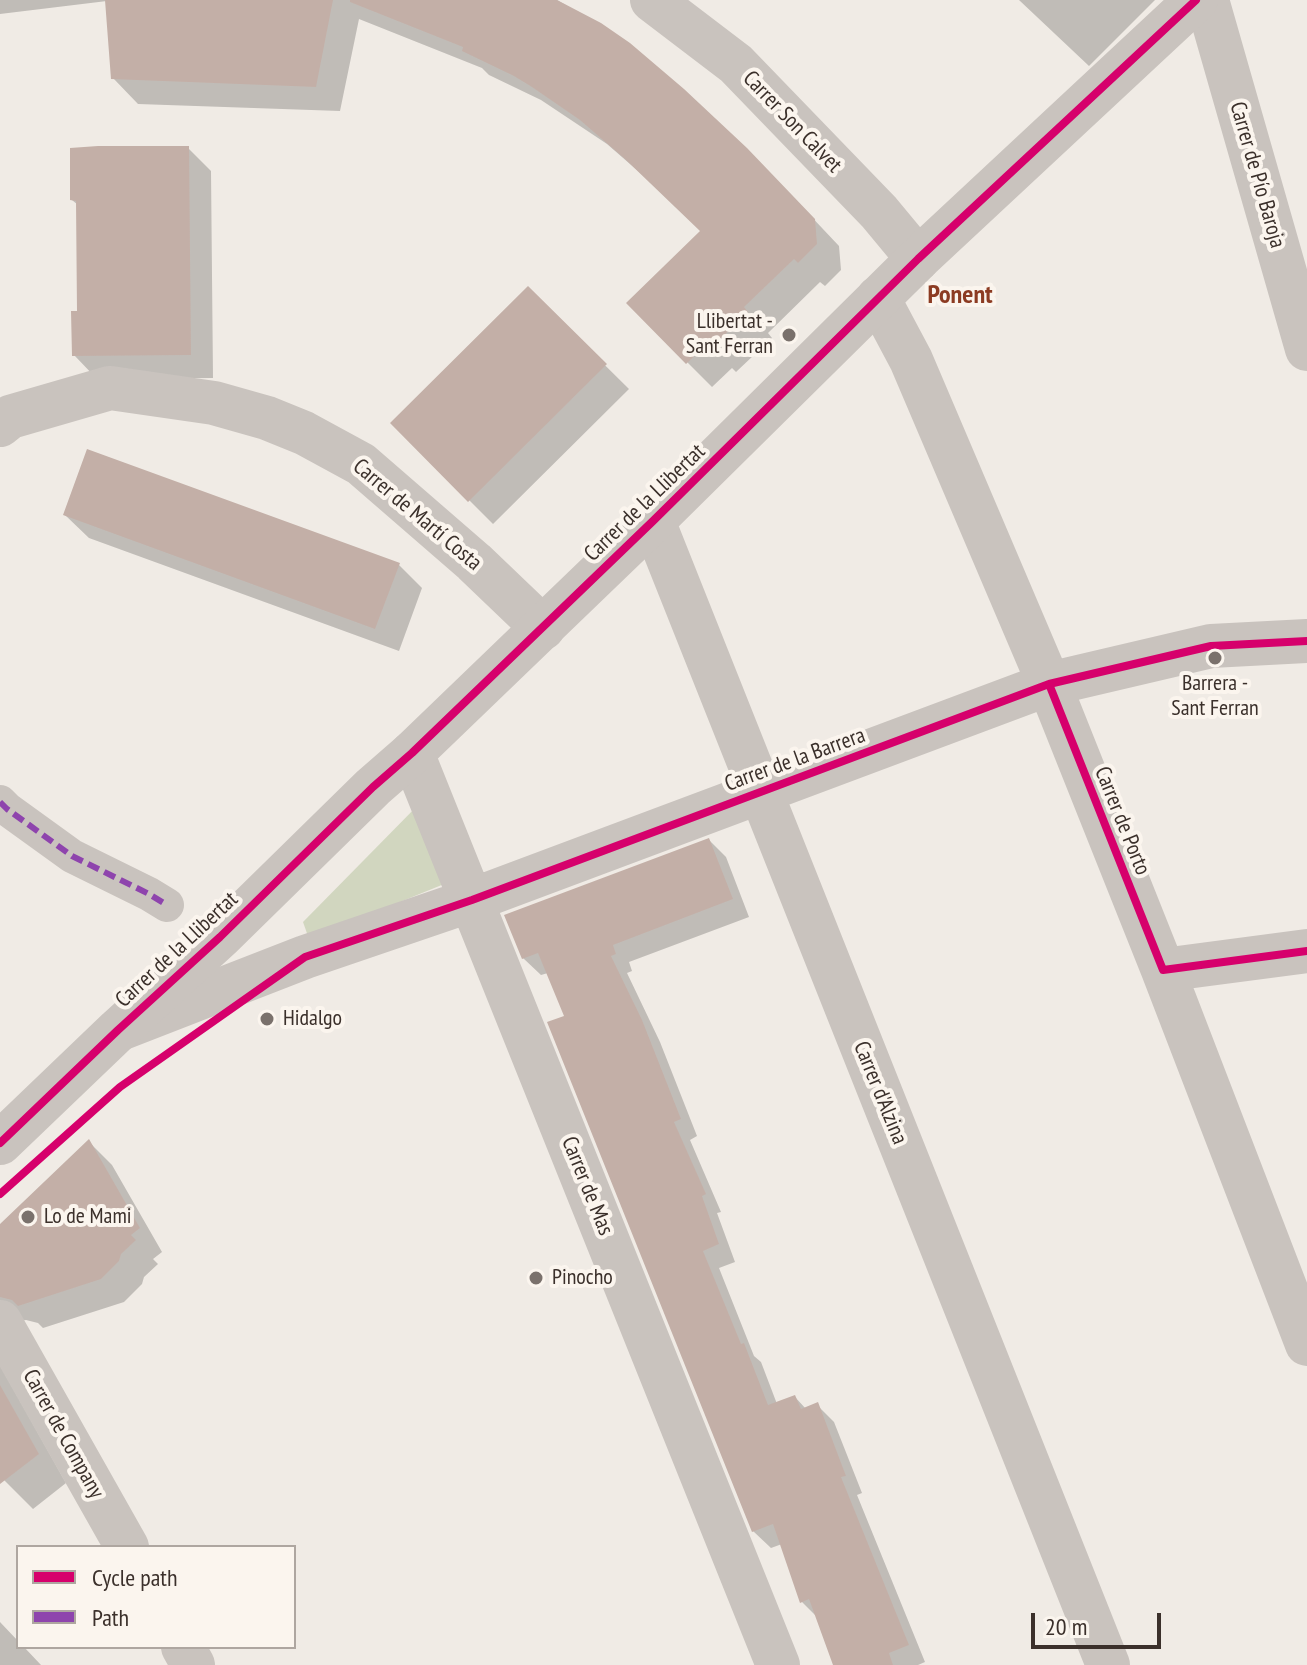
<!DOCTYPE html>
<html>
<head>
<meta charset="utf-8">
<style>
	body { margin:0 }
	#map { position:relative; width:1307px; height:1665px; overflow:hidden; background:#f0ebe5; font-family:"PT Sans Narrow",sans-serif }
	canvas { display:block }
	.legend { position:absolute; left:16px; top:1545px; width:280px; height:104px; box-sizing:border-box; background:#fbf5ee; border:2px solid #aea6a0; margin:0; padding:10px 14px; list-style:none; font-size:24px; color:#3b302b }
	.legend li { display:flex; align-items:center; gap:16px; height:40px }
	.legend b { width:40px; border:2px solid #aea6a0 }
	.scale { position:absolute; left:1031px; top:1613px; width:130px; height:36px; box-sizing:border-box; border:4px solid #3b302b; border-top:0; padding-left:10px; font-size:24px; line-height:28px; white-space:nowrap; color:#3b302b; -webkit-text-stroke:6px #fbf5ee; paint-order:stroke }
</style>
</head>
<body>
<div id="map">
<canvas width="1307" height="1665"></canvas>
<ul class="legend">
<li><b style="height:10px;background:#d6006c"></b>Cycle path</li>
<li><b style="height:10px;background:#8e44ad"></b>Path</li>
</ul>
<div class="scale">20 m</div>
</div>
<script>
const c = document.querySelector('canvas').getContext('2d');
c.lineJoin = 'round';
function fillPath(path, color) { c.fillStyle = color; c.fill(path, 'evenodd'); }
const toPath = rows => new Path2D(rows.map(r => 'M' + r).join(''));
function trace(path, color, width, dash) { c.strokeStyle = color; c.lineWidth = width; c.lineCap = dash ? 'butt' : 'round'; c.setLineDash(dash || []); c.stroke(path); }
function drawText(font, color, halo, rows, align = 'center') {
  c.font = font + ' "PT Sans Narrow",sans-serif'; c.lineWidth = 8; c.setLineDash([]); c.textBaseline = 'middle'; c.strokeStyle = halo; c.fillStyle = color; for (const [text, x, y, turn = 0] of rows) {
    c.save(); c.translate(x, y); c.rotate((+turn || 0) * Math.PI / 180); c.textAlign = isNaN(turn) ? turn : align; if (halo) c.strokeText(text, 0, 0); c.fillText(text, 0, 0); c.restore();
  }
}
const green = toPath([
	[423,800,454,880,309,939,303,922]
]);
const shadow = toPath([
	[0,0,557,0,600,25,772,175,839,246,841,270,825,286,820,282,768,333,772,338,736,372,732,368,712,387,629,304,702,232,653,184,607,144,541,100,489,75,482,68,359,19,340,111,138,104,113,78,107,1,0,14],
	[1019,0,1155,0,1089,66],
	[188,148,211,171,213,378,97,379,74,355,79,313,78,205,72,200],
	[528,289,629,389,493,524,392,423],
	[65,515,399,565,422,588,399,651,89,538],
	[709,840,726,857,749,917,629,962,632,971,627,973,660,1042,697,1136,690,1140,721,1212,717,1213,735,1262,719,1268,754,1356,761,1362,777,1404,795,1397,806,1409,817,1405,834,1422,862,1493,857,1495,925,1662,918,1665,836,1665,818,1618,802,1602,782,1544,771,1548,753,1531,566,1017,548,973,541,975,523,958],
	[89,1142,112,1165,162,1252,153,1259,158,1264,144,1277,142,1284,124,1302,43,1328,38,1323,26,1320,14,1322,0,1308,0,1238],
	[0,1365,66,1483,33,1509,0,1476],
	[0,1622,18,1641,18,1647,24,1647,41,1665,0,1665]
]);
const building = toPath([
	[105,0,333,0,316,87,111,79],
	[350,0,557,0,601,23,630,43,684,89,747,148,815,219,817,244,798,263,794,259,744,307,748,312,710,349,706,345,686,364,626,303,700,231,625,159,580,120,532,87,514,76,462,51,463,47,350,2],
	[98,146,189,146,191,355,72,356,71,311,77,311,76,201,70,200,70,148],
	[528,286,607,364,468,502,390,423],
	[87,449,400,563,375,629,63,515],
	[709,838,733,899,613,945,616,954,611,956,642,1020,681,1119,674,1122,706,1194,702,1196,719,1244,703,1251,741,1344,744,1343,768,1405,795,1395,801,1409,818,1402,846,1476,841,1477,909,1645,889,1653,893,1665,833,1665,809,1599,800,1603,773,1524,752,1532,547,1022,564,1016,538,953,522,959,504,915],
	[89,1139,140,1228,131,1235,136,1240,121,1254,119,1261,101,1279,18,1306,12,1300,0,1297,0,1224],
	[0,1385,39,1454,0,1484]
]);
const pedestrian = toPath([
	[0,802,7,809,72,856,149,894,167,905]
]);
const minor = toPath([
	[652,0,736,64,879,212,918,259],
	[1207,0,1307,349],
	[878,298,911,360,1049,684,1163,970,1307,1344],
	[0,425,10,417,110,388,214,403,267,418,304,433,361,464,474,562,543,628],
	[653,521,1108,1665],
	[412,753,778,1665],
	[1163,970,1307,951],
	[120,1029,305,957,472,900,1049,684,1211,646,1307,641],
	[0,1322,127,1547],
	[183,1647,193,1665]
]);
const tertiary = toPath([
	[0,1143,118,1030,220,937,373,787,412,753,653,521,918,259,1196,0]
]);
const quiet = toPath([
	[0,802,7,809,72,856,149,894,167,905]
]);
const cycleway = toPath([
	[1049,684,1163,970,1307,951],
	[0,1143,118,1030,220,937,373,787,412,753,653,521,918,259,1196,0],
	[0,1194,120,1087,305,957,472,900,1049,684,1211,646,1307,641]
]);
const markers = [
	[789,335,8,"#7a716c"],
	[1215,658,8,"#7a716c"],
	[267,1019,8,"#7a716c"],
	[28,1217,8,"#7a716c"],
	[536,1278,8,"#7a716c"]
];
const streetNames = [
	["Carrer Son Calvet",792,122,46],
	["Carrer de Pío Baroja",1257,175,74],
	["Carrer de la Llibertat",645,503,-44],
	["Carrer de Martí Costa",417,515,40],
	["Carrer de la Barrera",795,760,-20],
	["Carrer de Porto",1122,821,68],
	["Carrer de la Llibertat",177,950,-43],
	["Carrer d'Alzina",880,1093,68],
	["Carrer de Mas",587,1186,68],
	["Carrer de Company",63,1434,61]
];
const poiNames = [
	["Llibertat -",773,322,"right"],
	["Sant Ferran",773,347,"right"],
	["Barrera -",1215,684,"center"],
	["Sant Ferran",1215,709,"center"],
	["Hidalgo",283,1019],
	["Lo de Mami",44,1217],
	["Pinocho",552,1278]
];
const quarterNames = [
	["Ponent",960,296]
];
fillPath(green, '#d1d6bf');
fillPath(shadow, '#0003');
fillPath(building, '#c3afa7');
trace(pedestrian, '#c9c3be', 34);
trace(minor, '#c9c3be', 44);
trace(tertiary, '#c9c3be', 44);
trace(quiet, '#8e44ad', 6, [12, 6]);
trace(cycleway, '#d6006c', 8);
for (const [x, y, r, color] of markers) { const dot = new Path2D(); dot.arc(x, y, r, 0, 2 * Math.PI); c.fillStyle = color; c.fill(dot); trace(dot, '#fbf5ee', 3); }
drawText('22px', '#3b302b', '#fbf5ee', streetNames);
drawText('22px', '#3b302b', '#fbf5ee', poiNames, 'left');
drawText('bold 26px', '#8c3b22', '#fbf5ee', quarterNames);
</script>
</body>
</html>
